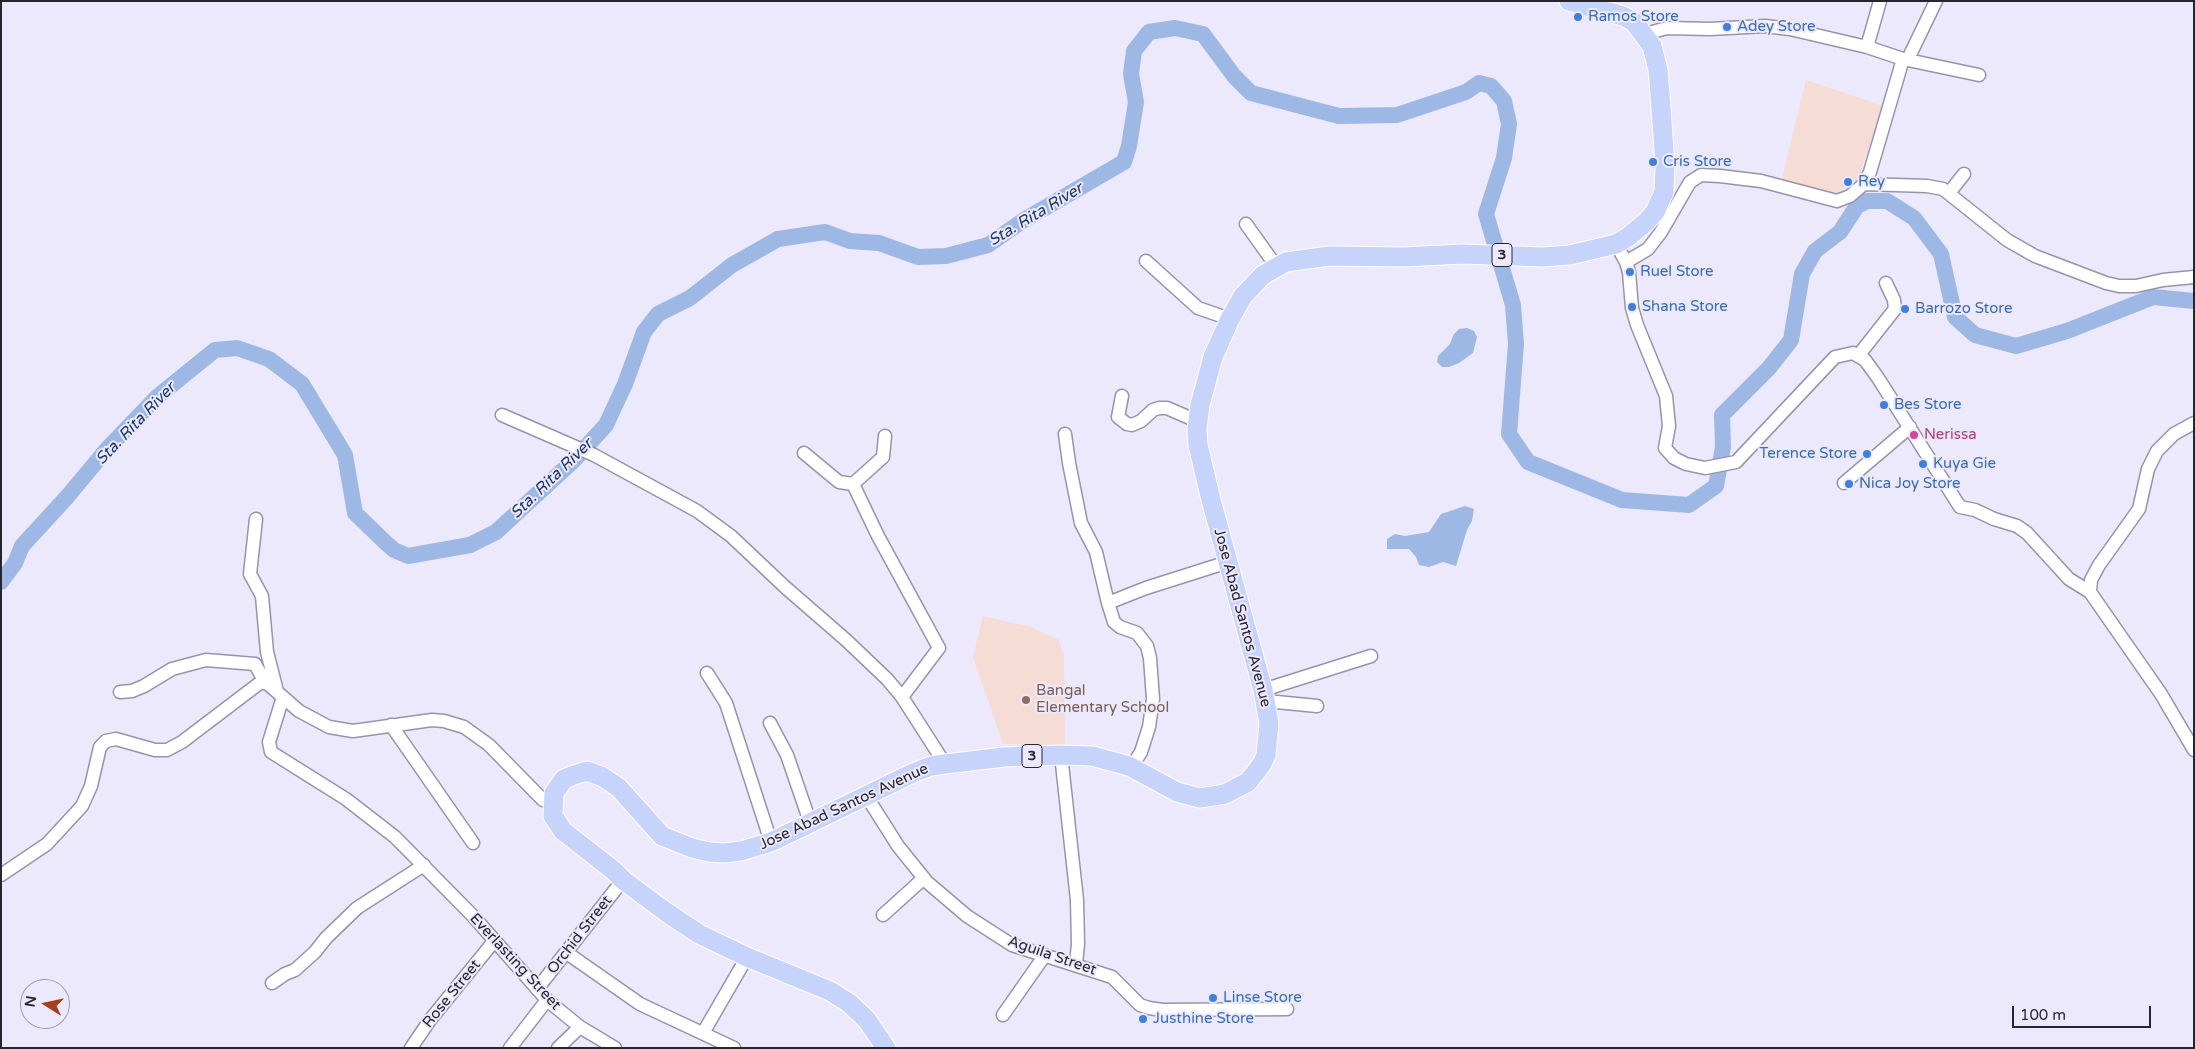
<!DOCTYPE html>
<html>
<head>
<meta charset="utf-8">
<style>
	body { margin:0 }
	#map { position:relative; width:2195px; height:1049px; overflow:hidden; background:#ece9fd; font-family:"Varela Round",sans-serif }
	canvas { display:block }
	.frame { position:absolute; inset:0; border:2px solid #27252e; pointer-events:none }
	.north { position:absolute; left:20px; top:979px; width:50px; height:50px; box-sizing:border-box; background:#ece9fd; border:1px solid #9d9baa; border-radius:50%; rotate:280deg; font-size:14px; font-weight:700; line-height:20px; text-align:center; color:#27252e }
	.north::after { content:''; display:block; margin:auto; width:18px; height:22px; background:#a63f1d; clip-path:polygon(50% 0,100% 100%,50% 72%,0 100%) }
	.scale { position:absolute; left:2012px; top:1006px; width:139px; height:22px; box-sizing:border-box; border:2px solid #27252e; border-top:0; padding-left:6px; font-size:15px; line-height:18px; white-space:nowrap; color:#27252e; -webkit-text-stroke:4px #ece9fd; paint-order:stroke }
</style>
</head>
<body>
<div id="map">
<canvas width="2195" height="1049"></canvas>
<div class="frame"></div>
<div class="north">N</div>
<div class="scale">100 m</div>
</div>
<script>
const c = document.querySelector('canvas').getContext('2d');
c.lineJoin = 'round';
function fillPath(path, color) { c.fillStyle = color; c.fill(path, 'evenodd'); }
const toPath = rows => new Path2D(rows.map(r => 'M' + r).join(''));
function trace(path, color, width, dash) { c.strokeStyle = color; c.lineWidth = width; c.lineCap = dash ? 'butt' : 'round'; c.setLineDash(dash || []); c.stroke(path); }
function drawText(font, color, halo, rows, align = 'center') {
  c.font = font + ' "Varela Round",sans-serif'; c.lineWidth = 4; c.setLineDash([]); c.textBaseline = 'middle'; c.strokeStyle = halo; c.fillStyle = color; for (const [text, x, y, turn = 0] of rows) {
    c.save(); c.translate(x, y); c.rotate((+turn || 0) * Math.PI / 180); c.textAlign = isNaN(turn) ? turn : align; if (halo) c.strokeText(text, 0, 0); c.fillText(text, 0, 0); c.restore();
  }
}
const education = toPath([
	[1806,80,1883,106,1858,180,1832,197,1781,183],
	[983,616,1031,627,1059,640,1064,656,1065,745,1003,744,973,657]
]);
const water = toPath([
	[1467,328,1474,331,1477,337,1473,353,1459,363,1449,367,1442,367,1437,362,1438,356,1450,344,1454,334,1459,329],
	[1465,506,1474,509,1472,521,1467,530,1456,566,1443,562,1429,567,1419,565,1416,557,1409,549,1387,549,1387,539,1395,534,1405,536,1429,532,1441,514]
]);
const river = toPath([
	[1,582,15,563,22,546,67,497,107,449,157,397,215,350,237,348,269,359,302,384,345,455,355,513,386,543,394,550,408,556,470,545,496,532,573,461,606,425,625,384,644,332,658,314,690,298,732,265,778,239,825,232,850,241,879,243,918,257,946,256,988,245,1024,220,1124,162,1129,146,1136,102,1131,74,1134,51,1149,32,1175,28,1203,34,1234,76,1251,93,1339,116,1397,115,1466,92,1479,83,1491,86,1504,101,1509,124,1504,158,1486,214,1513,305,1516,344,1509,434,1528,462,1622,500,1689,505,1716,486,1723,447,1722,415,1769,368,1791,340,1802,274,1815,251,1840,232,1857,206,1867,201,1887,201,1914,218,1941,254,1955,317,1975,335,2016,346,2067,331,2153,297,2194,301]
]);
const minor = toPath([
	[1645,34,1667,28,1710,29,1765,26,1790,29,1867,47,1903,59,1979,75],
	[1867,47,1880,1],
	[1908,59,1936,1],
	[1864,184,1927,186,1943,189,2007,240,2035,256,2106,283,2119,286,2136,286,2163,280,2194,277],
	[1949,193,1964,174],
	[1246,224,1276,266],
	[1616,244,1626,262,1629,272,1632,308,1637,325,1666,396,1669,426,1665,448,1674,458,1686,464,1705,468,1736,462,1835,357,1853,353,1865,360,1878,378,1960,507,1975,510,1994,519,2017,526,2027,533,2069,579,2090,592],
	[1146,261,1198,308,1230,319],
	[1626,262,1648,249,1661,232,1690,182,1701,175,1720,176,1761,181,1837,201,1850,196,1864,184,1870,172,1903,59],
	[1858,356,1895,309,1894,300,1886,283],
	[1122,396,1118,417,1127,424,1132,425,1141,421,1153,410,1159,408,1167,408,1197,421],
	[502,415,594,455,697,511,731,536,785,587,846,640,887,679,902,697,945,764],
	[2194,423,2174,434,2157,451,2148,469,2139,509,2099,565,2091,580,2090,592,2161,694,2194,750],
	[1065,434,1069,463,1081,523,1096,552,1108,603,1114,622,1120,627,1137,633,1147,646,1150,658,1153,699,1149,727,1141,752,1134,763,1129,766],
	[804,453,839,482,853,484,878,536,939,648,902,697],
	[1844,483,1910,427],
	[853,484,883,457,885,436],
	[256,519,250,574,262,596,267,652,277,691],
	[1108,603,1146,588,1228,562],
	[707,673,726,703,771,842],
	[1263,690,1371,656],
	[120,692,132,691,144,686,172,669,206,660,255,664,265,682],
	[283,697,269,742,271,752,346,799,395,837,473,916,547,1000,580,1027,615,1048],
	[1266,701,1317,706],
	[770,723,787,755,810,822],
	[391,725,473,843],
	[1061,755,1077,900,1078,944,1076,964],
	[867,797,898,846,927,882,967,916,1012,945,1112,977,1140,1005,1149,1008,1162,1010,1287,1009],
	[1,875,47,844,82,806,91,786,100,747,106,741,116,739,155,750,167,750,182,742,261,682,268,684,299,711,329,727,353,731,432,720,444,721,464,727,489,745,543,800,552,803],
	[883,915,924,878],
	[567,953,640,1004,734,1048],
	[272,983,285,974,295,970,315,952,326,938,357,908,424,865],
	[537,989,623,880],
	[1003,1015,1045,955],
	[703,1033,747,957],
	[411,1048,430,1020,495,940],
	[510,1048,547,1000],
	[558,1048,580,1027]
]);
const highway = toPath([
	[886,1048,867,1020,849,1003,830,991,747,957,699,934,666,912,623,880,613,870,563,831,553,816,554,793,564,779,574,775,587,771,603,777,619,788,662,836,692,848,709,852,724,853,741,851,771,842,913,773,931,766,945,764,1004,757,1061,755,1092,756,1129,766,1177,792,1200,798,1225,794,1248,782,1262,764,1266,755,1269,723,1263,690,1211,500,1198,445,1197,429,1200,405,1213,357,1230,319,1243,296,1263,275,1286,262,1329,256,1404,257,1462,254,1543,257,1570,255,1616,244,1628,237,1646,222,1655,212,1664,192,1665,166,1660,93,1658,70,1652,46,1634,22,1623,16,1569,1]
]);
const markers = [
	[1578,17,5,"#3f7fe0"],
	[1727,27,5,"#3f7fe0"],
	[1653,162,5,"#3f7fe0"],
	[1848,182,5,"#3f7fe0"],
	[1630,272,5,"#3f7fe0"],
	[1632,307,5,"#3f7fe0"],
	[1905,309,5,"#3f7fe0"],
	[1884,405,5,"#3f7fe0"],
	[1914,435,5,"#d1479c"],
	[1867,454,5,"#3f7fe0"],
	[1923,464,5,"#3f7fe0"],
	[1849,484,5,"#3f7fe0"],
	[1026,700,5,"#8d6e63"],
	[1213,998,5,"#3f7fe0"],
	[1143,1019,5,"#3f7fe0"]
];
const shields = [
	[1502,255,20],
	[1032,756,20]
];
const shieldNames = [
	["3",1502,255],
	["3",1032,756]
];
const shopNames = [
	["Ramos Store",1588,17],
	["Adey Store",1737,27],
	["Cris Store",1663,162],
	["Rey",1858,182],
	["Ruel Store",1640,272],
	["Shana Store",1642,307],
	["Barrozo Store",1915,309],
	["Bes Store",1894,405],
	["Terence Store",1857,454,"right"],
	["Kuya Gie",1933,464],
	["Nica Joy Store",1859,484],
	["Linse Store",1223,998],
	["Justhine Store",1153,1019]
];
const hotelNames = [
	["Nerissa",1924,435]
];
const streetNames = [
	["Jose Abad Santos Avenue",1242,618,75],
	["Jose Abad Santos Avenue",844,807,-25],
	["Orchid Street",580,935,-52],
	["Aguila Street",1052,956,19],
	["Everlasting Street",515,962,47],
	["Rose Street",452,994,-51]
];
const educationNames = [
	["Bangal",1036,691],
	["Elementary School",1036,708]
];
const waterNames = [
	["Sta. Rita River",1036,215,-31],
	["Sta. Rita River",136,424,-46],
	["Sta. Rita River",552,479,-44]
];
fillPath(education, '#f5dcd4');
fillPath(water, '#9eb8e6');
trace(river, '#9eb8e6', 16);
trace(minor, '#9793ab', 15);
trace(highway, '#fff', 21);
trace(minor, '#fff', 12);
trace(highway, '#c6d4fc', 19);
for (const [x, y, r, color] of markers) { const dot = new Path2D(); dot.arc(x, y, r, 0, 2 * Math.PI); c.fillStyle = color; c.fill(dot); trace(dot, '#ece9fd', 2); }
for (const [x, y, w] of shields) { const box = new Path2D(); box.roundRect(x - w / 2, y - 11.5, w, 23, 4); c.fillStyle = '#ece9fd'; c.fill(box); trace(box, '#27252e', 1); }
drawText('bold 14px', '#27252e', null, shieldNames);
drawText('15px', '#366cbe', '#ece9fd', shopNames, 'left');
drawText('15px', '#b23c85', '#ece9fd', hotelNames, 'left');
drawText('15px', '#27252e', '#ece9fd', streetNames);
drawText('15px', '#785e54', '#ece9fd', educationNames, 'left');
drawText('italic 16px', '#1b386f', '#ece9fd', waterNames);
</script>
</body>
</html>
